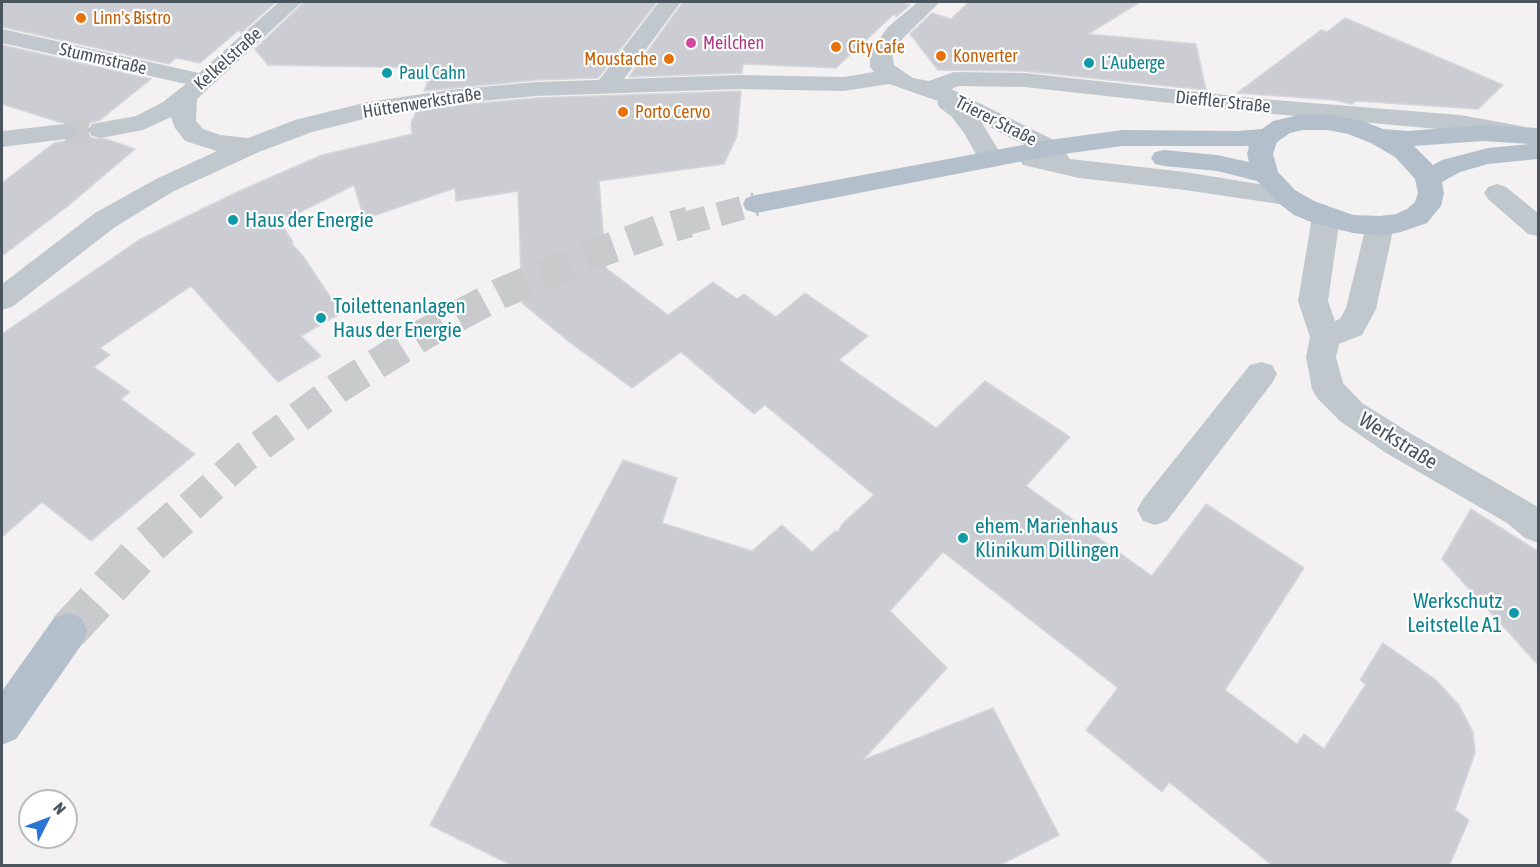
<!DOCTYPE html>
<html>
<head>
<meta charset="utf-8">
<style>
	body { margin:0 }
	#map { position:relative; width:1540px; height:867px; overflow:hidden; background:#f3f1f1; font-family:"Asap Condensed",sans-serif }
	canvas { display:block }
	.frame { position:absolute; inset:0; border:3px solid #4a545c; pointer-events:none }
	.north { position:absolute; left:18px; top:789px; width:60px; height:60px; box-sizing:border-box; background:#fff; border:2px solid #b7bbbe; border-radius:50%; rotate:48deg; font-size:16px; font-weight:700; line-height:24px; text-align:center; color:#4a545c }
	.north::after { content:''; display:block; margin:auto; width:21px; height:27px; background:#2a75d3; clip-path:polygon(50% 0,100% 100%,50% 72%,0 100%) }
</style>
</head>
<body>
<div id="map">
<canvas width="1540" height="867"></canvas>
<div class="frame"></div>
<div class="north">N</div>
</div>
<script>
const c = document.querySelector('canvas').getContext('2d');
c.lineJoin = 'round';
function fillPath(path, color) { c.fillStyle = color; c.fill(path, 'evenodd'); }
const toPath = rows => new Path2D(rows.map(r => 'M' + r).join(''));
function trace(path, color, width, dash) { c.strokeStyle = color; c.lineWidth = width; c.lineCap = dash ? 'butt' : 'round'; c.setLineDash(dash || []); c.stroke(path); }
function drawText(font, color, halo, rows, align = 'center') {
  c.font = font + ' "Asap Condensed",sans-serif'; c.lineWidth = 4.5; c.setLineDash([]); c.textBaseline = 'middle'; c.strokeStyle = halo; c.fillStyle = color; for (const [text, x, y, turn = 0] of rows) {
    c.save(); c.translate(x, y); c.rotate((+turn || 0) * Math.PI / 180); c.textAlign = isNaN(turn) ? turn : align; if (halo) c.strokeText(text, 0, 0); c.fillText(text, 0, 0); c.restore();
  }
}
const building = toPath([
	[2,2,276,2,241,33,239,30,200,63,176,58,169,64,2,27,2,2],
	[304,2,657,2,598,78,536,80,424,91,433,68,268,65,255,49,304,2],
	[683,2,907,2,905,4,910,5,896,17,894,14,836,68,743,64,742,73,629,77,683,2],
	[969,2,1140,2,1088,34,1196,44,1206,90,1024,71,938,70,910,34,932,13,951,19,969,2],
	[1345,18,1466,69,1503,85,1478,109,1356,101,1352,104,1334,100,1237,93,1321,30,1327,32,1345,18],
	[2,45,151,79,100,120,90,123,86,131,79,129,74,124,59,122,2,104,2,45],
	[741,91,737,136,724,164,599,181,606,268,668,315,713,282,737,299,744,294,776,317,805,293,868,336,839,360,936,428,985,381,1070,437,1026,486,1152,576,1206,504,1304,568,1225,690,1297,744,1304,734,1324,749,1366,684,1360,680,1383,643,1436,680,1459,705,1473,732,1475,753,1455,810,1469,820,1449,866,1273,866,1169,782,1162,792,1086,730,1118,688,943,552,890,611,947,668,863,760,993,708,1059,835,998,866,513,866,430,825,623,460,677,478,662,523,752,551,782,525,812,552,835,531,838,532,842,524,874,495,765,405,754,414,681,352,632,388,568,341,522,303,518,191,456,201,455,188,364,219,354,185,280,222,293,242,291,243,303,256,341,313,301,336,321,356,278,382,191,286,100,348,110,355,94,367,130,392,121,399,195,454,91,541,42,502,2,537,2,334,139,240,235,193,322,155,412,134,411,123,416,112,449,106,536,98,741,91],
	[80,130,87,133,92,138,106,139,135,149,69,205,2,256,2,183,54,143,76,139,80,130],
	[1471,509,1539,552,1539,666,1442,559,1471,509]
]);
const minorTunnel = toPath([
	[65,132,101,130]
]);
const majorTunnelFar2 = toPath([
	[684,224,756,204]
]);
const majorTunnelFar1 = toPath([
	[190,507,245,457,338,388,426,333,499,294,586,257,660,230,689,222]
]);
const majorTunnel = toPath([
	[68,631,145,548,192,506]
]);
const minor = toPath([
	[279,2,302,2,197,99,196,121,203,129,220,135,248,138,295,120,368,102,449,90,536,82,599,80,659,2,681,2,624,79,738,75,844,77,874,72,870,67,870,52,888,27,918,2,940,2,904,37,892,52,894,65,913,78,929,81,954,72,1024,73,1262,99,1460,115,1516,125,1525,127,1529,133,1525,139,1516,141,1460,131,1262,113,1024,87,958,86,951,89,1058,142,1070,159,1185,172,1295,190,1299,196,1295,202,1286,205,1185,190,1079,178,1023,165,1019,159,1023,153,1036,151,982,123,1004,159,1000,165,991,167,982,165,964,133,951,116,940,108,937,103,938,101,889,84,844,91,738,89,536,96,449,104,368,118,312,132,259,152,174,191,115,227,12,307,2,310,2,284,95,213,156,179,217,151,185,141,175,128,171,117,143,130,101,138,92,136,88,130,92,124,136,116,163,102,186,84,2,43,2,29,199,73,279,2],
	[65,124,74,126,78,132,74,138,2,147,2,131,65,124],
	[1497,184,1506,187,1538,213,1538,236,1528,234,1488,199,1484,193,1488,187,1497,184],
	[1326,208,1336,210,1340,217,1328,301,1335,321,1340,319,1346,308,1366,226,1370,219,1380,216,1390,219,1394,226,1376,309,1362,335,1339,344,1336,357,1343,383,1362,403,1410,433,1538,507,1538,543,1525,538,1507,523,1386,453,1340,421,1317,398,1312,389,1306,357,1310,337,1298,301,1312,217,1316,210,1326,208],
	[1261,362,1272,365,1277,374,1272,383,1167,521,1155,525,1143,521,1137,510,1143,499,1250,365,1261,362]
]);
const major = toPath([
	[1303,114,1328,114,1363,121,1383,129,1408,131,1483,125,1538,128,1538,159,1488,164,1460,172,1442,182,1444,193,1441,206,1427,223,1401,232,1380,236,1353,233,1316,224,1294,215,1277,202,1257,181,1217,171,1164,166,1155,164,1151,158,1155,152,1164,150,1217,155,1249,162,1247,154,1249,146,1122,146,1049,156,756,213,746,210,743,204,746,198,756,195,1049,140,1122,130,1237,131,1262,129,1273,121,1303,114],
	[1303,130,1328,130,1348,134,1371,143,1395,157,1415,179,1418,193,1415,202,1407,209,1396,214,1380,216,1353,215,1314,201,1295,190,1278,172,1273,154,1277,142,1290,133,1303,130],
	[1483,141,1530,144,1488,148,1442,160,1433,165,1414,146,1483,141],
	[68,613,82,618,87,631,82,644,16,739,2,745,2,691,54,618,68,613]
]);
const markers = [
	[81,18,6,"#e8710a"],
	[691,43,6,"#d1479c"],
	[836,47,6,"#e8710a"],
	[941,56,6,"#e8710a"],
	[669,59,6,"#e8710a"],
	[1089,63,6,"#0f9aa8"],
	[387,73,6,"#0f9aa8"],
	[623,112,6,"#e8710a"],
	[233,220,6,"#0f9aa8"],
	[321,318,6,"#0f9aa8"],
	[963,538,6,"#0f9aa8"],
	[1514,613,6,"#0f9aa8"]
];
const farFoodnames = [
	["Linn's Bistro",93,18],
	["City Cafe",848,47],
	["Konverter",953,56],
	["Moustache",657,59,"right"],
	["Porto Cervo",635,112]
];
const farHotelnames = [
	["Meilchen",703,43]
];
const farStreetnames = [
	["Stummstraße",103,59,13],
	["Kelkelstraße",228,59,-42],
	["Dieffler Straße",1223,102,6],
	["Hüttenwerkstraße",422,103,-9],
	["Trierer Straße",996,121,27]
];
const farCulturenames = [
	["L´Auberge",1101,63],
	["Paul Cahn",399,73]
];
const cultureNames = [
	["Haus der Energie",245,220],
	["Toilettenanlagen",333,306],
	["Haus der Energie",333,330],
	["ehem. Marienhaus",975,526],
	["Klinikum Dillingen",975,550],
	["Werkschutz",1502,601,"right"],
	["Leitstelle A1",1502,625,"right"]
];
const streetNames = [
	["Werkstraße",1398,441,32]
];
fillPath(building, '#cbcdd2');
trace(building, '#d5d7db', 1.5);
trace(minorTunnel, '#c9cacc', 24, [24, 12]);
trace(majorTunnelFar2, '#c9cacc', 24, [24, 12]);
trace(majorTunnelFar1, '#c9cacc', 31, [31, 16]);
trace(majorTunnel, '#c9cacc', 40, [40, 20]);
fillPath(minor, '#c0c8ce');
fillPath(major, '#b3c0cc');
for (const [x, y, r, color] of markers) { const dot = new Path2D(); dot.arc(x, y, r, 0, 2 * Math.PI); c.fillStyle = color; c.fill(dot); trace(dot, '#fff', 2); }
drawText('18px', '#c56008', '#fff', farFoodnames, 'left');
drawText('18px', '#b23c85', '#fff', farHotelnames, 'left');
drawText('18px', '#4a545c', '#fff', farStreetnames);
drawText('18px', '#0d838f', '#fff', farCulturenames, 'left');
drawText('21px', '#0d838f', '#fff', cultureNames, 'left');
drawText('21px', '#4a545c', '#fff', streetNames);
</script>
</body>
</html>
